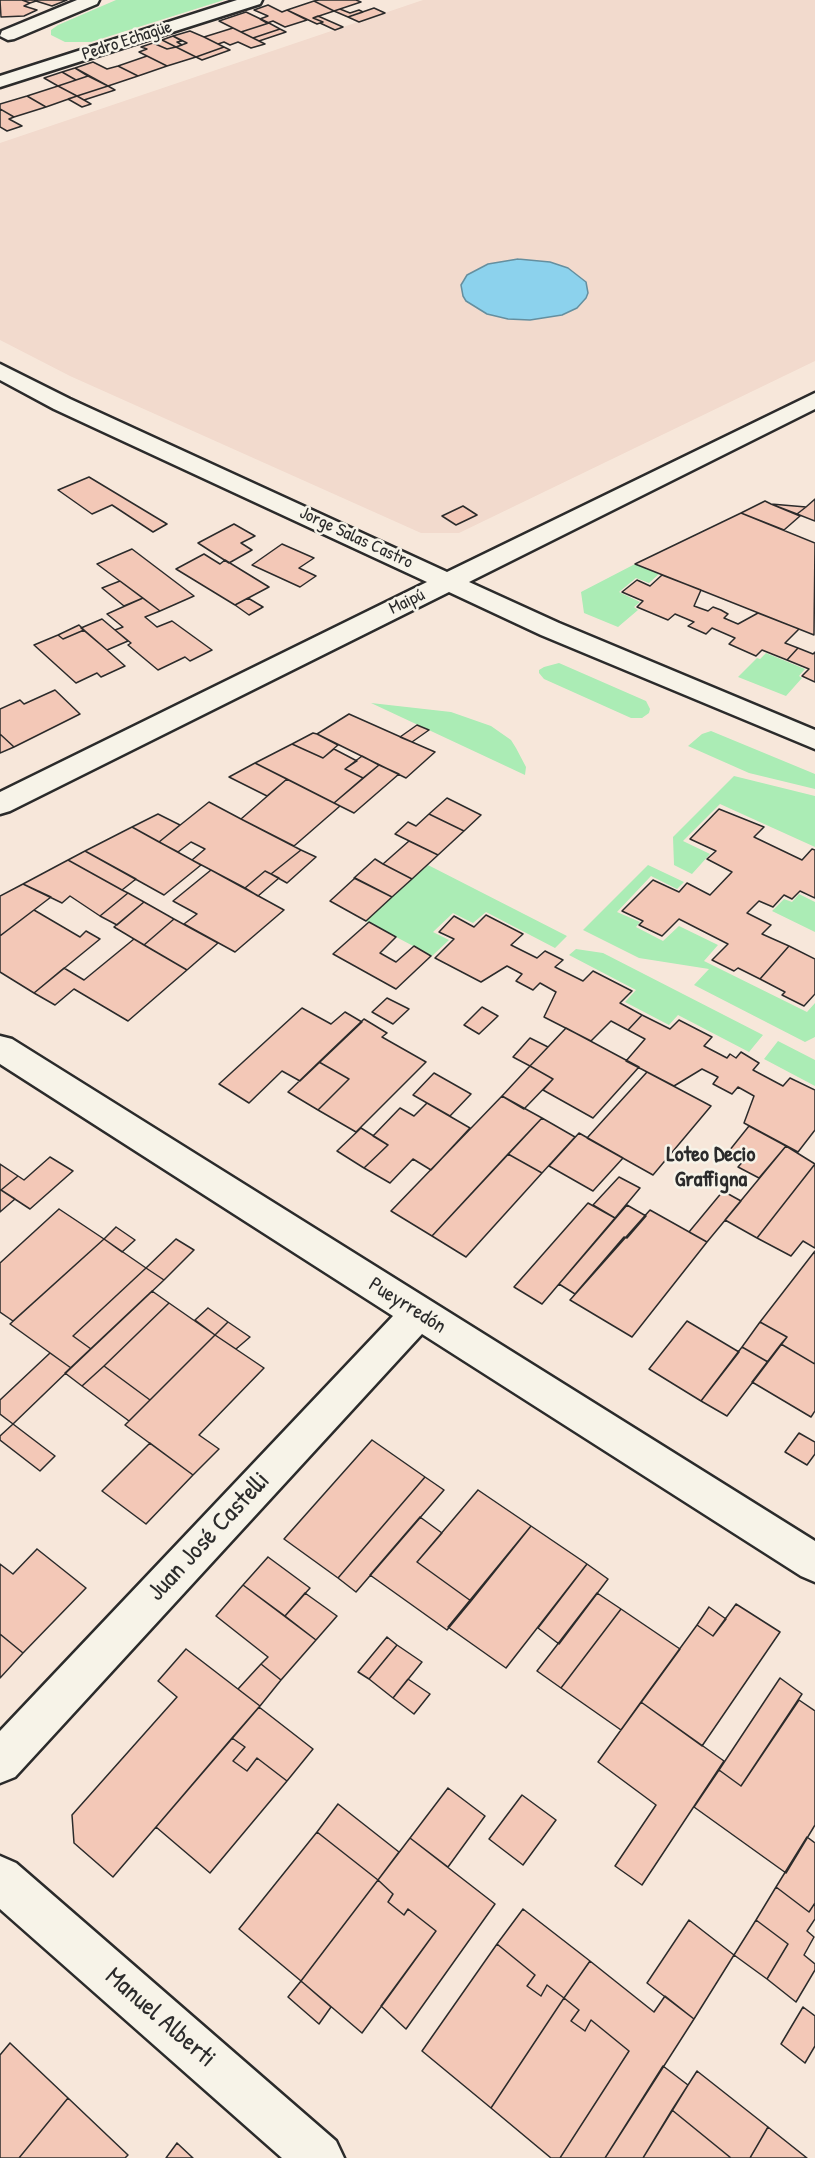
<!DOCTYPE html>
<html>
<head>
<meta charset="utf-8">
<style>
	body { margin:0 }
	canvas { display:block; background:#f7e7da }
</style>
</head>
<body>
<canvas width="815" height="2158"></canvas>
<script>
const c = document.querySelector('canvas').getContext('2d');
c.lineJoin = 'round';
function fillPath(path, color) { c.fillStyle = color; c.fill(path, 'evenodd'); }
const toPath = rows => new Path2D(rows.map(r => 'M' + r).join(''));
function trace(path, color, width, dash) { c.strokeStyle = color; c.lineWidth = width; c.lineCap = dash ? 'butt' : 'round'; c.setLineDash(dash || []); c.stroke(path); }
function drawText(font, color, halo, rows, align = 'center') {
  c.font = font + ' "Patrick Hand",sans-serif'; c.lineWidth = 5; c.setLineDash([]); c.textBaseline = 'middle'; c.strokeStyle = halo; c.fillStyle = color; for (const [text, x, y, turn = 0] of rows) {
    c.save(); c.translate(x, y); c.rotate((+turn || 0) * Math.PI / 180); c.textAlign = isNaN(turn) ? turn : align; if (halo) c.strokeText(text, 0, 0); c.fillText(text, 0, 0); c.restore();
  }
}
const built = toPath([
	[423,0,815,0,815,361,459,533,421,533,70,376,0,340,0,143]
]);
const green = toPath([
	[116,0,224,0,91,42,65,42,51,35,51,30,58,25],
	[635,564,659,574,649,583,636,578,619,592,640,602,634,607,638,610,618,627,584,613,581,592],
	[766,653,805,669,799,676,802,678,786,696,738,677,757,658,760,659],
	[559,663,646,701,650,709,649,713,642,718,631,718,544,679,539,673,539,670,544,667],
	[371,703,451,712,491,726,511,740,516,748,526,767,525,775],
	[711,731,815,774,815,789,749,773,688,746,702,734],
	[734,776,815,796,815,847,720,804,683,841,710,854,692,874,674,865,673,837],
	[428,865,567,936,555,948,486,912,473,923,453,913,433,932,449,940,432,956,366,921],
	[648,865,684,882,677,889,651,876,617,912,640,922,636,927,663,941,679,926,718,945,704,961,807,1012,815,1003,815,1037,805,1042,694,985,709,969,639,958,583,930],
	[799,894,815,902,815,932,772,911,784,899,792,902],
	[576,949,603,953,763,1035,749,1052,678,1015,669,1025,625,1002,636,990,569,955],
	[778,1041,815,1060,815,1086,764,1059]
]);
const water = toPath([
	[518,259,550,262,568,268,586,282,588,293,586,298,577,308,562,315,530,320,508,319,487,314,466,301,463,296,461,285,467,275,488,264,518,259]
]);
const building = toPath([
	[0,0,22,0,30,3,24,6,37,10,24,16,1,17,0,0],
	[22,0,67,0,52,6,36,1,30,3,22,0],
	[319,0,356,0,361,2,334,11,314,1,319,0],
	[314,1,334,11,313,18,323,22,317,24,287,10,314,1],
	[268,5,282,12,287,10,307,20,285,27,273,21,267,23,260,19,268,16,254,10,268,5],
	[374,8,385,13,359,22,348,17,374,8],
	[340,9,350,13,359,10,363,12,348,17,334,11,340,9],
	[246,12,269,23,241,32,219,21,246,12],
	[318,16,343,27,335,30,320,23,323,22,313,18,318,16],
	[269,23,280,29,253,38,241,32,269,23],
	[233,28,265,44,251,48,238,42,230,45,224,42,218,44,204,37,233,28],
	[280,29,286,32,259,41,253,38,280,29],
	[190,31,204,37,224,47,196,57,176,47,187,43,173,36,190,31],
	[173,36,182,41,177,42,182,45,176,47,162,40,173,36],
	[162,40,176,47,167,49,153,43,162,40],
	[153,43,167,49,176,47,196,57,167,66,139,52,147,49,141,47,153,43],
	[224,47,230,50,202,60,196,57,224,47],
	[147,56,167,66,138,76,118,66,147,56],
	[93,62,107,69,118,66,138,76,108,86,75,68,93,62],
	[75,68,88,76,76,80,62,72,75,68],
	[62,72,76,80,58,86,44,78,62,72],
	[88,76,108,86,77,96,58,86,88,76],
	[58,86,77,96,46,107,27,96,58,86],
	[108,86,115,90,84,100,77,96,108,86],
	[27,96,46,107,14,117,0,109,0,104,27,96],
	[77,96,91,104,82,107,68,99,77,96],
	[0,109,14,117,9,119,22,126,7,131,0,127,0,109],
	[89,477,167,524,153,532,112,505,92,514,58,490,89,477],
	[815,499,815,521,797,514,806,507,815,499],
	[765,501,771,504,800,516,784,530,741,513,765,501],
	[771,504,806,507,797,514,771,504],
	[463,506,477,515,456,525,442,516,463,506],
	[741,513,815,543,814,635,635,564,741,513],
	[234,524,255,536,241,543,252,550,229,563,198,543,234,524],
	[282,544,314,558,299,568,316,576,300,587,252,565,282,544],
	[132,549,194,596,160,611,97,564,132,549],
	[204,554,220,564,225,560,269,587,235,605,176,569,204,554],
	[662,575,701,590,694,606,708,611,713,607,721,610,728,614,724,618,738,624,758,613,799,629,785,643,798,648,787,660,762,650,756,656,729,644,735,638,712,628,706,634,688,626,694,622,675,614,668,620,637,607,643,601,622,592,637,580,650,586,662,575],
	[120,581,143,598,124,606,102,588,120,581],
	[143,598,160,611,145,617,157,627,172,621,212,650,190,661,185,657,158,670,128,645,131,643,115,630,123,627,107,614,143,598],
	[248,598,263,607,249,615,235,605,248,598],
	[102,619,128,641,107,650,81,628,102,619],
	[79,625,84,630,63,639,58,635,79,625],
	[84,630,107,650,125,666,101,677,97,673,76,683,34,645,58,635,63,639,84,630],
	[798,648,813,654,815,652,815,682,802,676,809,669,787,660,798,648],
	[55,690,80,714,14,747,0,734,0,709,20,700,24,704,55,690],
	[349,714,412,742,435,752,406,778,317,734,349,714],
	[417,725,429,730,412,742,400,737,417,725],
	[313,733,317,734,338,745,323,758,292,744,313,733],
	[0,734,14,747,0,753,0,734],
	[292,744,323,758,334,749,357,761,345,769,363,778,334,803,255,763,292,744],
	[362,756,379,765,363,778,345,769,362,756],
	[255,763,287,779,267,796,229,777,255,763],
	[379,765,399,774,354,813,334,803,379,765],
	[287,779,340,806,294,846,241,819,287,779],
	[447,798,481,815,464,831,429,814,447,798],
	[209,802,241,819,301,850,271,874,265,871,245,888,192,860,205,849,191,842,178,852,159,842,209,802],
	[719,809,764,827,754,837,802,860,812,849,815,850,815,898,800,891,792,899,784,895,773,907,759,901,747,913,771,925,762,934,789,946,760,979,738,968,734,971,712,960,728,944,679,919,662,936,639,925,643,921,622,911,653,880,679,892,687,883,710,895,732,872,707,859,716,851,690,839,719,809],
	[158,814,180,825,159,842,132,827,158,814],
	[429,814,464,831,438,855,395,834,408,822,416,826,429,814],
	[132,827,192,860,201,865,164,895,85,851,132,827],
	[409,841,438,855,412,879,383,864,409,841],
	[301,850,316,857,287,883,271,874,301,850],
	[85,851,136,879,122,890,68,860,85,851],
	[375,859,383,864,412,879,392,897,354,878,375,859],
	[68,860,122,890,128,893,100,916,70,896,62,903,23,884,68,860],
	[211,870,284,910,235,952,184,924,197,914,173,901,211,870],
	[265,871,279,878,258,896,245,888,265,871],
	[355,878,392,897,366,921,330,901,355,878],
	[23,884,51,897,0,936,0,896,23,884],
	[128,893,144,902,117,925,100,916,128,893],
	[144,902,174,919,144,945,114,927,144,902],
	[34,910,80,937,86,931,100,939,34,993,0,972,0,936,34,910],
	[486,915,523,934,511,945,537,958,545,951,563,960,555,967,583,981,593,971,632,991,620,1003,642,1015,628,1030,611,1021,591,1041,544,1017,556,992,540,983,533,990,516,981,522,974,507,966,481,982,435,958,454,939,439,932,454,916,474,927,486,915],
	[174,919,218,943,187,970,144,945,174,919],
	[369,922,396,937,380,953,396,962,414,946,431,956,396,989,333,954,369,922],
	[134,939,187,970,128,1021,74,989,55,1005,34,993,64,968,84,980,134,939],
	[789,946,815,959,815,994,804,1006,782,995,785,992,760,979,789,946],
	[387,998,409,1009,393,1024,372,1012,387,998],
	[482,1007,498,1016,479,1034,464,1025,482,1007],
	[302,1008,331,1024,345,1012,362,1022,300,1081,282,1071,249,1103,219,1084,302,1008],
	[642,1015,670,1029,679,1020,712,1037,704,1046,727,1058,730,1054,736,1058,741,1052,759,1063,753,1070,783,1086,790,1078,815,1090,815,1130,798,1152,744,1123,754,1096,738,1087,732,1094,713,1084,718,1077,702,1069,674,1086,626,1061,645,1039,628,1030,642,1015],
	[364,1019,387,1033,382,1037,426,1062,356,1132,318,1110,349,1079,319,1062,364,1019],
	[566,1028,639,1067,593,1118,543,1090,553,1079,530,1066,566,1028],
	[530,1038,548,1047,530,1066,513,1057,530,1038],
	[319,1062,349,1079,318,1110,288,1092,319,1062],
	[530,1066,553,1079,524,1109,502,1096,530,1066],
	[647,1072,711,1106,653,1175,587,1138,647,1072],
	[434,1073,471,1094,450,1116,413,1095,434,1073],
	[502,1096,542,1118,432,1236,391,1211,502,1096],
	[427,1103,470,1128,431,1170,413,1159,390,1183,364,1168,388,1145,373,1136,400,1108,414,1116,427,1103],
	[542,1118,575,1137,542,1173,508,1154,542,1118],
	[749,1126,786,1146,759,1178,738,1167,745,1159,729,1151,749,1126],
	[361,1128,388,1145,364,1168,337,1151,361,1128],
	[579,1133,623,1158,593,1191,549,1166,579,1133],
	[786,1146,815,1164,757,1238,725,1220,786,1146],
	[508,1154,542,1173,466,1257,432,1236,508,1154],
	[50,1157,73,1171,30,1209,1,1190,18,1176,24,1180,50,1157],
	[0,1164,18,1176,1,1190,15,1199,0,1212,0,1164],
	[815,1164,815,1248,803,1241,791,1256,757,1238,815,1164],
	[619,1177,640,1188,615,1218,593,1205,619,1177],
	[723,1191,741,1201,707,1242,689,1232,723,1191],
	[588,1203,615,1218,542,1304,514,1287,588,1203],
	[627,1205,646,1216,627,1238,624,1237,575,1294,559,1284,627,1205],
	[59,1209,104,1239,13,1321,0,1312,0,1263,59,1209],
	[650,1210,707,1242,632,1337,570,1300,650,1210],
	[116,1227,135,1240,122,1252,104,1239,116,1227],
	[104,1239,146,1268,73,1336,91,1349,71,1368,10,1324,104,1239],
	[176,1239,194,1250,164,1280,146,1268,176,1239],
	[815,1251,815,1364,781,1344,787,1337,760,1322,815,1251],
	[146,1268,164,1280,91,1349,73,1336,146,1268],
	[152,1291,169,1303,104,1366,82,1386,65,1373,152,1291],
	[169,1303,215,1335,150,1400,104,1366,169,1303],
	[208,1308,228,1322,215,1335,195,1320,208,1308],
	[687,1321,739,1352,701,1401,649,1369,687,1321],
	[228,1322,250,1337,236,1349,215,1335,228,1322],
	[760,1322,787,1337,768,1362,742,1347,760,1322],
	[215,1335,264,1368,199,1435,219,1449,193,1475,125,1425,215,1335],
	[781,1344,815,1364,815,1411,811,1417,752,1382,781,1344],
	[742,1347,768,1362,727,1416,701,1401,742,1347],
	[50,1353,71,1368,13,1424,0,1414,0,1400,50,1353],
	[104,1366,150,1400,129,1421,82,1386,104,1366],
	[13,1424,55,1456,40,1471,0,1440,0,1436,13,1424],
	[799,1433,815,1442,815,1454,807,1465,785,1452,799,1433],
	[372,1440,425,1477,338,1578,284,1539,372,1440],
	[150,1443,193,1475,146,1524,102,1491,150,1443],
	[425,1477,444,1490,356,1592,338,1578,425,1477],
	[478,1490,531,1526,471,1601,417,1562,478,1490],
	[420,1517,442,1533,417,1562,471,1601,447,1630,370,1575,420,1517],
	[531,1526,587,1564,506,1668,448,1627,531,1526],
	[37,1549,86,1588,23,1653,0,1634,0,1564,13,1574,37,1549],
	[268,1557,310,1588,285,1616,243,1585,268,1557],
	[587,1564,608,1579,559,1644,538,1628,587,1564],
	[243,1585,316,1640,281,1680,261,1664,268,1657,216,1616,243,1585],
	[305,1593,337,1616,316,1640,285,1616,305,1593],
	[597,1593,621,1609,561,1688,537,1671,597,1593],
	[736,1604,780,1632,702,1746,641,1702,697,1625,713,1636,736,1604],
	[709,1607,726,1619,713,1636,697,1625,709,1607],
	[621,1609,680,1649,621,1730,561,1688,621,1609],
	[0,1634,23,1653,0,1678,0,1634],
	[387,1637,397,1645,369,1679,358,1672,387,1637],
	[397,1645,422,1662,393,1698,369,1679,397,1645],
	[186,1649,260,1706,113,1877,74,1843,72,1815,177,1697,158,1681,186,1649],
	[261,1664,281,1680,260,1706,238,1689,261,1664],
	[780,1678,802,1694,741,1786,719,1770,780,1678],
	[408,1679,430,1694,414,1714,393,1698,408,1679],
	[799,1700,815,1711,815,1825,786,1873,694,1807,719,1770,741,1786,799,1700],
	[641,1702,724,1761,642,1885,615,1866,656,1805,598,1762,641,1702],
	[259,1707,313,1749,287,1781,257,1758,247,1771,233,1761,245,1747,232,1738,259,1707],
	[232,1738,245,1747,233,1761,247,1771,257,1758,287,1781,210,1873,156,1827,232,1738],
	[448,1788,485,1816,448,1867,410,1838,448,1788],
	[522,1795,556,1820,523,1865,489,1839,522,1795],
	[338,1804,399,1852,378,1880,317,1832,338,1804],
	[317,1832,378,1880,301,1981,239,1929,317,1832],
	[807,1837,815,1843,815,1903,809,1912,776,1887,807,1837],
	[410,1838,495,1904,406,2029,381,2006,436,1931,408,1909,404,1915,388,1902,393,1894,378,1880,410,1838],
	[378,1880,393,1894,388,1902,404,1915,408,1909,436,1931,362,2033,301,1981,378,1880],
	[776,1887,809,1912,815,1903,815,1919,807,1931,814,1937,804,1955,815,1964,815,1970,796,2002,767,1979,788,1944,756,1920,776,1887],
	[523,1909,590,1961,564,1998,547,1985,541,1996,527,1986,535,1975,497,1944,523,1909],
	[689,1920,734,1955,694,2019,647,1983,689,1920],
	[756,1920,788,1944,767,1979,734,1955,756,1920],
	[497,1944,535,1975,527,1986,541,1996,547,1985,564,1998,491,2108,422,2051,497,1944],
	[590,1961,654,2012,665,1996,694,2019,605,2158,560,2158,629,2051,591,2020,585,2031,571,2021,579,2010,564,1998,590,1961],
	[301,1981,331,2007,319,2024,288,1997,301,1981],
	[564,1998,579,2010,571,2021,585,2031,591,2020,629,2051,560,2158,551,2158,491,2108,564,1998],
	[803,2007,815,2016,815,2046,805,2063,781,2044,803,2007],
	[10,2043,68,2098,19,2158,0,2158,0,2055,10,2043],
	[663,2066,688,2085,643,2158,605,2158,663,2066],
	[697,2071,768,2127,750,2158,731,2158,672,2110,697,2071],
	[68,2098,128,2155,125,2158,19,2158,68,2098],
	[672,2110,731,2158,643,2158,672,2110],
	[768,2127,807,2158,750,2158,768,2127],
	[177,2143,193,2158,166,2158,177,2143]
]);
const minor = toPath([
	[77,0,99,0,97,4,14,39,8,40,0,36,2,31,77,0],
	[237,0,262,0,260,4,0,87,0,76,237,0],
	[0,364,70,399,447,572,815,393,815,409,469,582,559,623,815,730,815,749,541,635,449,592,10,811,0,814,0,792,427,582,54,409,0,380,0,364],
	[0,1036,12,1039,815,1541,815,1582,801,1576,422,1334,15,1777,0,1783,0,1731,393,1316,0,1064,0,1036],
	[0,1856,16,1863,336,2141,344,2158,282,2158,0,1909,0,1856]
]);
const farStreetnames = [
	["Pedro Echagüe",127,41,-18],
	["Jorge Salas Castro",356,538,25],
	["Maipú",407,602,-26]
];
const streetNames = [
	["Pueyrredón",407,1306,32]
];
const neighbourhoodNames = [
	["Loteo Decio",711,1155],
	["Graffigna",711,1180]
];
const nearStreetnames = [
	["Juan José Castelli",209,1537,-47],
	["Manuel Alberti",160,2018,41]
];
fillPath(built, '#f2dacd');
fillPath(green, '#abecb5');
fillPath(water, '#8cd2ed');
trace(water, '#658f9f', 1.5);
fillPath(building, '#f3c8b7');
trace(building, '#2b2b2b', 1.5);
trace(minor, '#2b2b2b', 5);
fillPath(minor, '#f7f3e8');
drawText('18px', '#2b2b2b', '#f7f3e8', farStreetnames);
drawText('21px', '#2b2b2b', '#f7f3e8', streetNames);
drawText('bold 22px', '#2b2b2b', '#f7f3e8', neighbourhoodNames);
drawText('26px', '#2b2b2b', '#f7f3e8', nearStreetnames);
</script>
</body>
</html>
